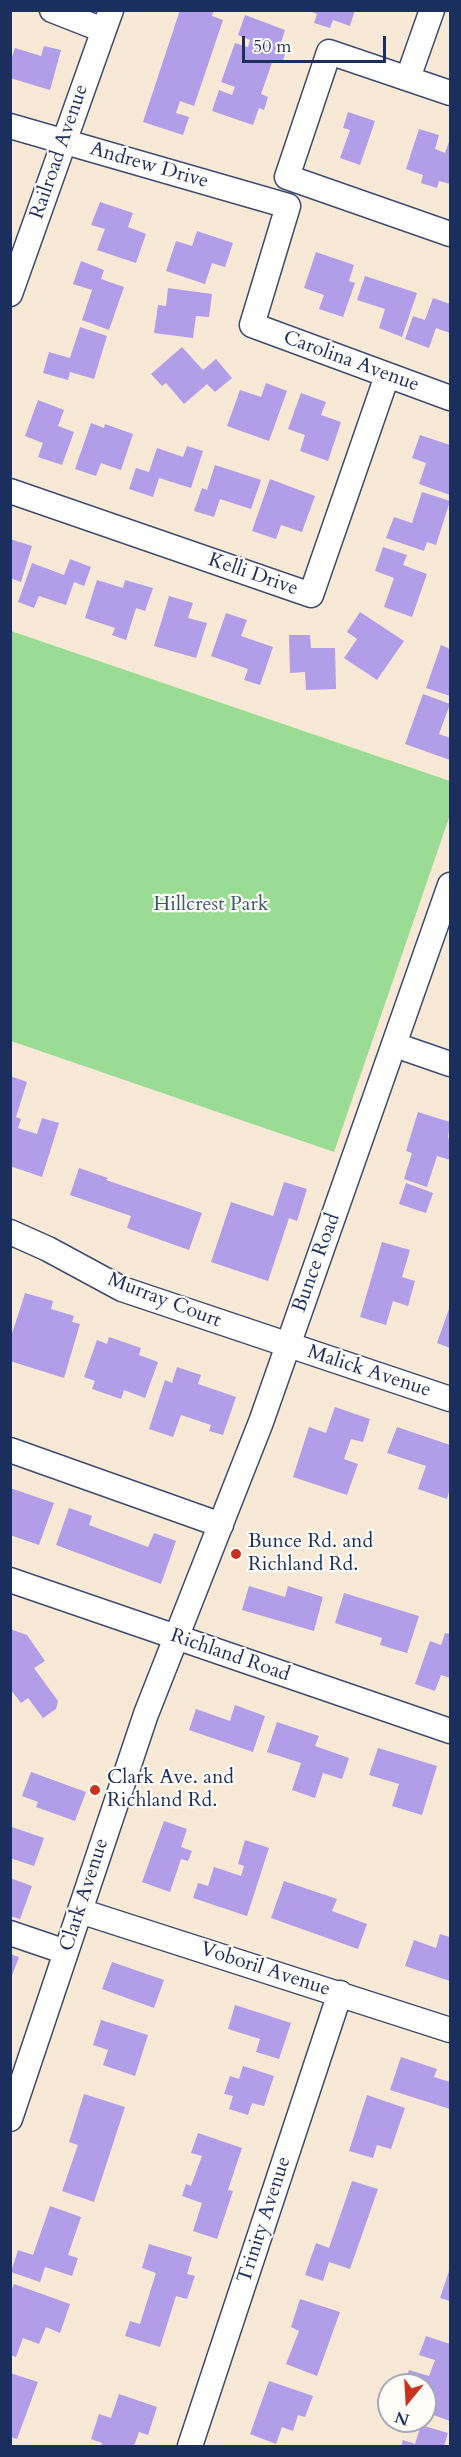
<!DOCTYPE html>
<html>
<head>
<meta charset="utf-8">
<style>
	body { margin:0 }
	#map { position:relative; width:461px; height:2457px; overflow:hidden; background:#f8e9d6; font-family:Cardo,serif }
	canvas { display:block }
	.frame { position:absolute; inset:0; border:12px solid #1b2f5e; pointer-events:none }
	.north { position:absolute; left:377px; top:2373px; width:60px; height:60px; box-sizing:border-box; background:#fdfcf7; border:2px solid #a3aaba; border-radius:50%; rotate:198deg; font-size:16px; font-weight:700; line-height:24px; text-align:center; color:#1b2f5e }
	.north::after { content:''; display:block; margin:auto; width:21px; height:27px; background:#c8321e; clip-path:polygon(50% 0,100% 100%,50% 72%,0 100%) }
	.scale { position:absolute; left:242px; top:36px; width:144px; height:27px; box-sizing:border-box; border:3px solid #1b2f5e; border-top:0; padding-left:8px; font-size:18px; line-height:21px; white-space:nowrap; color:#1b2f5e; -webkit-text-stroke:4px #fdfcf7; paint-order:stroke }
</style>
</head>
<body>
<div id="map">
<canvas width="461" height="2457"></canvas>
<div class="frame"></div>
<div class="north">N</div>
<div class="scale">50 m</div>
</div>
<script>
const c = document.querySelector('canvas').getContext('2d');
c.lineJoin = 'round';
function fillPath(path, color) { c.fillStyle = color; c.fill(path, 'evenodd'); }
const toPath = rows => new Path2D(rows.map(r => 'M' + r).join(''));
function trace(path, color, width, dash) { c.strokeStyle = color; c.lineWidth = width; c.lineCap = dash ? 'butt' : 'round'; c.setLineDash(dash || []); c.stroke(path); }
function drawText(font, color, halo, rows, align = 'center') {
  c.font = font + ' Cardo,serif'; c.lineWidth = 4.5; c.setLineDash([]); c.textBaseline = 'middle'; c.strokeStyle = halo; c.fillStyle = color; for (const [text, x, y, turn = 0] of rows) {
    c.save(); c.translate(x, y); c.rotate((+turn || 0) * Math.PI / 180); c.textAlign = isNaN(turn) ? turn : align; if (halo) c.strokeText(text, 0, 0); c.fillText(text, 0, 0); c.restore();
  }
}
const green = toPath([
	[11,631,450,781,450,815,334,1152,11,1041]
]);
const building = toPath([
	[180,10,214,10,212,16,223,20,194,106,180,101,176,113,189,117,183,135,143,122],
	[307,10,355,10,350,26,333,20,330,28,314,23,317,14],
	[245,15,285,30,280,46,287,48,282,63,273,60,261,94,268,97,264,110,259,108,253,125,212,111,219,90,232,95,235,87,221,82,235,43,248,47,250,40,238,35],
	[44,46,61,50,50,90,10,78,10,63,15,48,41,56],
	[348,112,375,121,360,165,340,158,350,130,343,128],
	[419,129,439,135,435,149,445,153,450,139,450,184,439,181,437,188,421,183,423,175,406,169],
	[100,202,133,213,128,227,146,234,136,263,97,250,105,229,91,225],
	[197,231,233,243,225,267,212,263,205,284,166,271,176,241,192,246],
	[316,252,354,265,349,281,355,283,343,317,319,309,324,295,304,288],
	[81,261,104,270,101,279,124,287,109,330,82,320,92,290,73,284],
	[365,276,417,293,402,337,379,328,385,309,357,300],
	[168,288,212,294,209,317,196,316,193,338,154,333,158,305,166,306],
	[433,298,450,304,450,333,436,328,429,348,405,339,413,316,425,320],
	[80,327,107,336,94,379,70,372,68,380,43,373,49,352,70,358],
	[182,347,203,370,216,359,232,378,215,392,207,384,184,404,166,383,162,386,151,374],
	[266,383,287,391,269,441,227,426,240,390,261,397],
	[301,393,326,402,321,415,341,422,328,461,300,451,305,435,288,429],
	[38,400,64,410,58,426,74,432,62,465,38,457,43,443,25,436],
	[91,423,104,428,105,424,133,434,121,470,101,463,96,476,75,469],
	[420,435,450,445,450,495,419,484,426,463,412,458],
	[187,446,203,451,191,488,159,478,153,497,129,489,136,468,149,472,157,448,183,457],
	[215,465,261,480,251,509,220,499,214,517,194,511,202,488,207,490],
	[270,479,315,496,302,532,281,525,276,539,252,531],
	[422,492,450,501,436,545,427,542,424,551,386,538,394,517,412,523],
	[10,539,32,546,21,582,10,578],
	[383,547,407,555,403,565,427,574,412,617,384,607,394,578,375,571],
	[70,559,91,567,84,586,74,582,66,605,39,596,34,608,18,602,32,563,64,575],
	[97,580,123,588,125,580,153,588,145,611,136,608,126,640,112,635,115,628,85,618],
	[169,596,193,603,188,618,207,623,196,658,154,646],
	[360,612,404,641,377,680,344,658,357,639,347,632],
	[226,613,247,620,241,636,273,647,260,685,244,680,248,669,211,656],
	[289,635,310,635,311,648,335,648,336,689,306,690,305,672,290,673],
	[441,645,450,649,450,696,426,688],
	[423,694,450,704,439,734,450,738,450,760,405,744],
	[10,1076,27,1082,16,1117,21,1119,18,1128,37,1134,42,1118,59,1123,42,1177,10,1166],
	[418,1112,450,1122,448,1138,450,1139,450,1160,437,1156,427,1187,404,1179,412,1153,406,1151],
	[79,1168,108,1178,106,1180,202,1213,189,1250,127,1228,131,1216,70,1195],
	[284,1182,307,1189,297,1221,289,1218,268,1281,211,1262,231,1202,273,1216],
	[406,1183,433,1193,426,1213,399,1204],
	[382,1242,410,1250,402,1277,415,1281,408,1306,393,1301,386,1325,360,1317],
	[25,1293,53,1301,51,1309,74,1316,72,1322,80,1324,64,1378,10,1361,10,1340],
	[450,1306,450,1348,437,1343],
	[109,1337,141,1348,139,1355,158,1362,145,1398,124,1390,121,1399,92,1389,95,1381,84,1377,97,1340,107,1344],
	[177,1367,201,1375,198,1384,236,1397,223,1435,209,1431,211,1425,181,1415,173,1437,149,1429,165,1380,172,1383],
	[335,1407,370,1419,363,1442,351,1439,344,1459,358,1464,347,1495,293,1477,309,1427,326,1433],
	[397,1427,450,1445,450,1488,447,1499,418,1489,426,1466,387,1453],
	[10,1488,54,1503,39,1545,10,1535],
	[69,1508,92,1516,89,1525,148,1547,154,1533,176,1541,161,1584,56,1545],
	[249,1586,285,1597,288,1586,323,1597,314,1631,242,1610],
	[344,1593,419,1616,407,1653,380,1645,382,1638,335,1623],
	[10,1629,27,1635,45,1661,34,1668,58,1701,56,1709,43,1718,28,1698,21,1703,10,1689],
	[445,1633,450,1634,450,1678,441,1675,435,1691,415,1684,430,1641,441,1645],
	[235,1705,265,1716,253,1752,189,1730,196,1709,230,1721],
	[277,1722,319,1736,315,1746,349,1758,342,1779,323,1773,315,1798,292,1790,301,1763,267,1752],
	[378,1748,437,1766,422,1815,392,1806,399,1784,369,1775],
	[31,1772,86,1792,75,1821,36,1807,38,1802,22,1796],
	[164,1821,187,1829,181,1847,192,1851,188,1861,181,1859,170,1892,142,1882],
	[12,1827,44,1838,34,1866,10,1858],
	[245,1840,269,1848,247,1916,193,1898,198,1883,208,1886,214,1867,241,1876,244,1866,238,1864],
	[10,1878,32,1886,20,1919,10,1916],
	[284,1881,337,1899,332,1911,367,1924,358,1949,271,1918],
	[440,1934,450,1937,450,1981,405,1966,414,1940,436,1948],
	[10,1954,19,1957,11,1978,10,1978],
	[112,1962,164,1980,154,2008,102,1989],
	[235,2005,291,2023,279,2059,256,2052,260,2039,228,2029],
	[101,2020,148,2035,135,2076,103,2065,108,2050,93,2045],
	[401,2057,437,2069,434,2077,450,2082,450,2109,390,2090],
	[243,2066,274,2076,264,2106,252,2103,248,2115,229,2109,233,2096,224,2094,230,2076,239,2079],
	[84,2094,125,2107,94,2202,62,2191,78,2145,69,2142],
	[367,2095,405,2108,391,2149,377,2145,373,2158,349,2151],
	[198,2133,242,2148,228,2190,233,2191,217,2239,193,2231,202,2203,182,2196,186,2184,191,2186,202,2156,191,2153],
	[352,2181,378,2189,350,2269,329,2262,323,2281,305,2275,316,2243,329,2248],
	[50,2206,81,2217,68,2255,78,2258,72,2276,45,2267,40,2282,11,2272,18,2250,33,2255],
	[149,2244,192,2257,187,2274,195,2276,187,2299,176,2296,160,2347,125,2336,130,2321,140,2324,156,2273,142,2268],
	[450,2268,450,2301,440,2298],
	[14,2284,70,2304,60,2333,46,2327,39,2344,23,2338,16,2357,10,2355,10,2293],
	[300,2299,340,2312,317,2376,286,2364,299,2331,291,2327],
	[426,2336,450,2344,450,2421,425,2412,425,2385,404,2385,409,2370,429,2376,435,2360,419,2355],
	[10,2373,38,2382,17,2439,10,2437],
	[269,2381,313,2396,305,2417,298,2415,293,2431,282,2427,276,2444,250,2434],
	[119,2394,157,2407,148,2435,139,2432,134,2446,101,2446,102,2443,91,2439,99,2414,111,2418],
	[421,2425,448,2433,444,2446,401,2446,403,2440,415,2444]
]);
const minor = toPath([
	[52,10,103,30],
	[408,78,432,10],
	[450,93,329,52,287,177,450,234],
	[10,126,288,206,252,325,450,398],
	[10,294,111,10],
	[10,491,311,595,387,376],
	[395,1045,450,1064],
	[10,1232,48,1249,122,1289,450,1399],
	[10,1450,221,1525],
	[10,1580,450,1731],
	[80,1911,450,2030],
	[10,1933,66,1952],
	[10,2119,146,1714,261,1422,450,885],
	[190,2446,340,1993]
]);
const markers = [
	[236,1554,6,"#c8321e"],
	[95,1790,6,"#c8321e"]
];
const streetNames = [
	["Railroad Avenue",60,152,-71],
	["Andrew Drive",149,166,16],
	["Carolina Avenue",351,362,20],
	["Kelli Drive",253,575,19],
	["Bunce Road",317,1263,-70],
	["Murray Court",164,1301,21],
	["Malick Avenue",369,1372,18],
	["Richland Road",230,1656,19],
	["Clark Avenue",85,1895,-72],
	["Voboril Avenue",265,1970,18],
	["Trinity Avenue",265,2220,-72]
];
const parkNames = [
	["Hillcrest Park",211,905]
];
const poiNames = [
	["Bunce Rd. and",248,1542],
	["Richland Rd.",248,1565],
	["Clark Ave. and",107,1778],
	["Richland Rd.",107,1801]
];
fillPath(green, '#9adc94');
fillPath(building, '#b19de8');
trace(minor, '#3c4b70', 27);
trace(minor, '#fff', 24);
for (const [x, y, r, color] of markers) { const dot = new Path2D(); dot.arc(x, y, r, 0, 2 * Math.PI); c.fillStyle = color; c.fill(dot); trace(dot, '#fdfcf7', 2); }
drawText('20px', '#1b2f5e', '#fdfcf7', streetNames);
drawText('20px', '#3b5a6c', '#fdfcf7', parkNames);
drawText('20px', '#1b2f5e', '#fdfcf7', poiNames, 'left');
</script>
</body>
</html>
